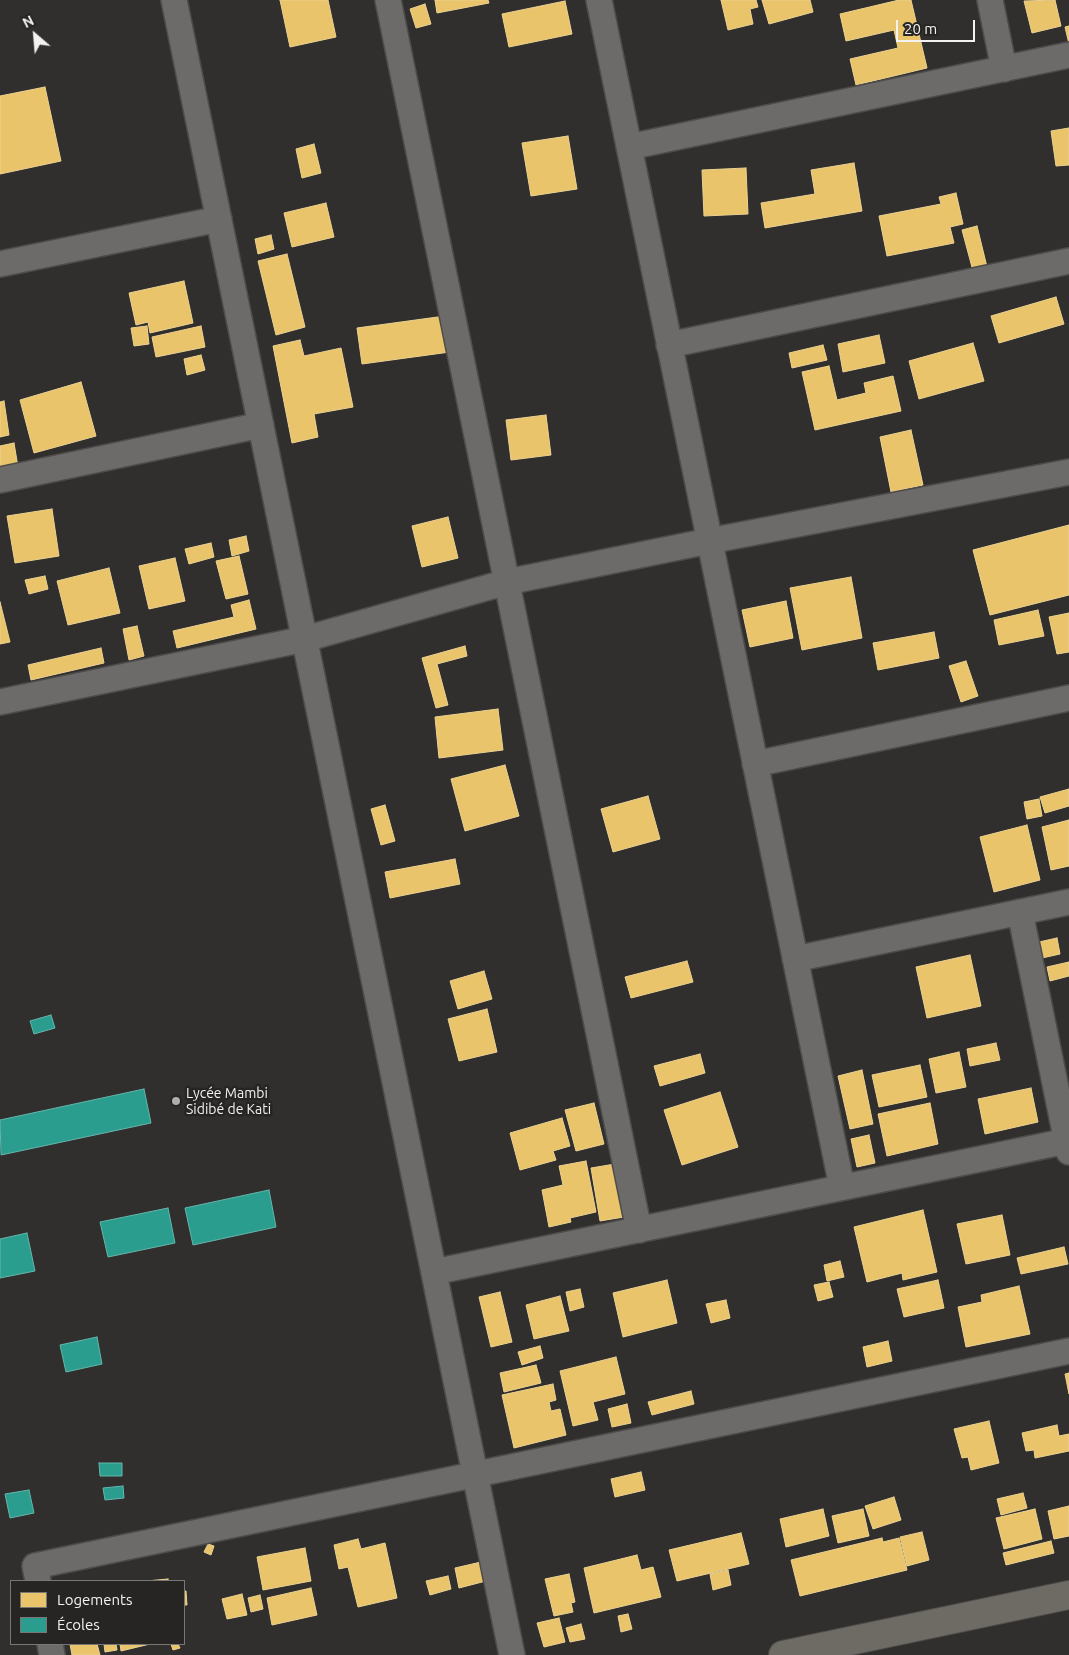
<!DOCTYPE html>
<html>
<head>
<meta charset="utf-8">
<style>
	body { margin:0 }
	#map { position:relative; width:1069px; height:1655px; overflow:hidden; background:#302f2d; font-family:Ubuntu,sans-serif }
	canvas { display:block }
	.legend { position:absolute; left:10px; top:1580px; width:175px; height:65px; box-sizing:border-box; background:#272523; border:1px solid #797775; margin:0; padding:6px 9px; list-style:none; font-size:15px; color:#f3f2f0 }
	.legend li { display:flex; align-items:center; gap:10px; height:25px }
	.legend b { width:25px; border:1px solid #797775 }
	.north { position:absolute; left:10px; top:10px; width:50px; height:50px; -webkit-text-stroke:4px #272523; paint-order:stroke; rotate:333deg; font-size:14px; font-weight:700; line-height:20px; text-align:center; color:#f3f2f0 }
	.north::after { content:''; display:block; margin:auto; width:18px; height:22px; background:#f3f2f0; clip-path:polygon(50% 0,100% 100%,50% 72%,0 100%) }
	.scale { position:absolute; left:896px; top:20px; width:79px; height:22px; box-sizing:border-box; border:2px solid #f3f2f0; border-top:0; padding-left:6px; font-size:15px; line-height:18px; white-space:nowrap; color:#f3f2f0; -webkit-text-stroke:4px #272523; paint-order:stroke }
</style>
</head>
<body>
<div id="map">
<canvas width="1069" height="1655"></canvas>
<ul class="legend">
<li><b style="height:14px;background:#e9c46a"></b>Logements</li>
<li><b style="height:14px;background:#2a9d8f"></b>Écoles</li>
</ul>
<div class="north">N</div>
<div class="scale">20 m</div>
</div>
<script>
const c = document.querySelector('canvas').getContext('2d');
c.lineJoin = 'round';
function fillPath(path, color) { c.fillStyle = color; c.fill(path, 'evenodd'); }
const toPath = rows => new Path2D(rows.map(r => 'M' + r).join(''));
function trace(path, color, width, dash) { c.strokeStyle = color; c.lineWidth = width; c.lineCap = dash ? 'butt' : 'round'; c.setLineDash(dash || []); c.stroke(path); }
function drawText(font, color, halo, rows, align = 'center') {
  c.font = font + ' Ubuntu,sans-serif'; c.lineWidth = 5; c.setLineDash([]); c.textBaseline = 'middle'; c.strokeStyle = halo; c.fillStyle = color; for (const [text, x, y, turn = 0] of rows) {
    c.save(); c.translate(x, y); c.rotate((+turn || 0) * Math.PI / 180); c.textAlign = isNaN(turn) ? turn : align; if (halo) c.strokeText(text, 0, 0); c.fillText(text, 0, 0); c.restore();
  }
}
const homes = toPath([
	[280,0,328,0,336,37,290,47,280,0],
	[435,0,488,0,489,3,437,13,435,0],
	[721,0,756,0,758,7,750,9,753,24,728,30,721,0],
	[762,0,810,0,813,12,769,24,762,0],
	[899,0,911,0,927,68,856,85,850,59,898,48,894,30,846,41,840,14,899,0],
	[1055,0,1061,26,1032,33,1024,1,1055,0],
	[565,1,572,34,509,47,502,14,565,1],
	[425,4,431,24,416,28,410,9,425,4],
	[1069,26,1069,44,1065,27,1069,26],
	[45,87,61,161,0,174,0,96,45,87],
	[1069,128,1069,165,1056,166,1051,131,1069,128],
	[568,136,577,189,531,196,522,143,568,136],
	[314,144,321,173,302,178,296,149,314,144],
	[854,163,862,211,765,228,761,203,815,194,811,170,854,163],
	[746,168,748,214,704,216,702,170,746,168],
	[956,193,963,224,950,227,954,243,887,256,879,216,941,204,939,197,956,193],
	[326,203,334,237,292,247,284,213,326,203],
	[977,226,987,267,973,271,962,230,977,226],
	[271,235,274,249,258,254,255,239,271,235],
	[287,254,305,327,276,335,258,261,287,254],
	[184,281,193,323,150,333,148,322,136,325,129,293,184,281],
	[1056,297,1064,324,999,343,991,316,1056,297],
	[445,316,450,352,362,364,357,328,445,316],
	[147,326,149,344,134,346,131,328,147,326],
	[201,326,205,347,156,357,152,337,201,326],
	[879,335,885,363,843,372,838,344,879,335],
	[300,340,304,356,341,348,353,407,314,414,318,437,292,443,273,346,300,340],
	[973,343,984,381,919,399,909,361,973,343],
	[823,345,827,360,792,368,789,353,823,345],
	[201,355,205,370,187,375,184,359,201,355],
	[829,366,837,400,866,393,864,383,893,376,901,411,815,430,802,372,829,366],
	[81,382,96,436,34,453,20,400,81,382],
	[4,401,9,435,0,437,0,402,4,401],
	[546,415,551,455,511,460,506,420,546,415],
	[911,430,923,485,891,492,880,437,911,430],
	[14,443,18,467,0,470,0,446,14,443],
	[52,509,59,556,15,563,7,516,52,509],
	[448,517,458,558,422,567,412,526,448,517],
	[1069,525,1069,595,990,615,973,550,1069,525],
	[246,536,249,551,232,556,229,540,246,536],
	[211,543,214,557,189,564,185,549,211,543],
	[239,556,248,594,226,599,216,561,239,556],
	[175,558,185,601,149,609,139,566,175,558],
	[109,568,120,613,68,625,57,581,109,568],
	[45,576,48,589,29,594,25,580,45,576],
	[851,577,862,638,802,650,790,588,851,577],
	[249,600,256,629,177,648,173,631,234,617,231,605,249,600],
	[786,601,793,638,750,647,742,610,786,601],
	[0,602,10,642,0,644,0,602],
	[1038,610,1044,636,999,645,994,620,1038,610],
	[1069,613,1069,652,1057,654,1049,617,1069,613],
	[137,626,144,656,129,660,123,629,137,626],
	[934,632,939,658,878,670,873,643,934,632],
	[465,646,467,656,437,664,448,705,436,708,422,658,465,646],
	[101,648,104,663,31,680,28,665,101,648],
	[966,661,978,696,961,702,949,666,966,661],
	[498,709,503,750,439,758,435,717,498,709],
	[505,765,519,816,465,831,451,779,505,765],
	[1069,789,1069,806,1045,813,1040,797,1069,789],
	[648,796,660,839,613,852,601,809,648,796],
	[1039,799,1042,816,1027,819,1024,802,1039,799],
	[385,805,395,841,381,845,371,809,385,805],
	[1069,820,1069,866,1051,870,1042,827,1069,820],
	[1027,825,1040,880,994,892,980,837,1027,825],
	[455,859,460,884,390,898,385,872,455,859],
	[1057,938,1060,954,1042,958,1039,942,1057,938],
	[970,955,981,1006,927,1018,916,967,970,955],
	[687,961,693,982,631,998,625,977,687,961],
	[1069,962,1069,976,1050,981,1047,967,1069,962],
	[484,971,492,999,458,1009,450,981,484,971],
	[487,1009,497,1052,459,1061,448,1019,487,1009],
	[996,1043,1000,1060,970,1066,967,1049,996,1043],
	[959,1052,966,1087,936,1093,929,1059,959,1052],
	[700,1054,705,1073,660,1086,654,1066,700,1054],
	[920,1065,927,1097,879,1107,872,1075,920,1065],
	[862,1070,873,1124,850,1129,838,1076,862,1070],
	[1031,1088,1038,1122,985,1134,978,1099,1031,1088],
	[720,1092,738,1147,682,1165,664,1110,720,1092],
	[594,1103,604,1144,576,1151,565,1110,594,1103],
	[930,1103,938,1144,887,1156,878,1114,930,1103],
	[562,1118,570,1146,553,1151,556,1160,520,1170,510,1133,562,1118],
	[869,1135,875,1163,857,1167,851,1139,869,1135],
	[586,1161,596,1212,570,1218,571,1222,549,1227,542,1190,563,1185,559,1166,586,1161],
	[615,1164,624,1217,600,1221,591,1168,615,1164],
	[923,1210,937,1272,903,1280,902,1273,867,1282,854,1227,923,1210],
	[1002,1215,1010,1255,966,1264,957,1224,1002,1215],
	[1064,1247,1068,1264,1021,1274,1017,1258,1064,1247],
	[840,1261,844,1277,827,1281,824,1265,840,1261],
	[667,1280,677,1323,623,1337,613,1293,667,1280],
	[938,1280,944,1308,904,1317,897,1289,938,1280],
	[829,1282,833,1297,818,1301,814,1285,829,1282],
	[1019,1286,1030,1334,966,1347,958,1307,982,1302,981,1295,1019,1286],
	[580,1289,584,1307,570,1311,566,1292,580,1289],
	[500,1292,512,1342,491,1347,479,1297,500,1292],
	[560,1296,569,1331,534,1339,526,1305,560,1296],
	[726,1300,730,1318,711,1323,706,1304,726,1300],
	[888,1341,892,1361,867,1367,863,1347,888,1341],
	[540,1346,543,1358,522,1365,518,1352,540,1346],
	[616,1357,625,1394,593,1402,598,1420,573,1426,560,1371,616,1357],
	[536,1365,541,1383,504,1392,500,1373,536,1365],
	[1069,1373,1069,1394,1065,1374,1069,1373],
	[553,1384,556,1400,549,1402,551,1411,560,1409,566,1435,514,1448,502,1395,553,1384],
	[691,1391,694,1404,652,1415,648,1402,691,1391],
	[627,1404,631,1423,612,1427,608,1409,627,1404],
	[989,1421,999,1463,971,1470,968,1457,962,1458,954,1429,989,1421],
	[1057,1425,1059,1436,1069,1434,1069,1451,1035,1458,1034,1450,1026,1451,1022,1433,1057,1425],
	[641,1472,645,1490,615,1497,611,1479,641,1472],
	[1023,1493,1027,1508,1001,1515,997,1499,1023,1493],
	[894,1497,901,1520,873,1529,865,1506,894,1497],
	[1069,1506,1069,1536,1054,1539,1048,1511,1069,1506],
	[823,1509,829,1536,786,1547,780,1519,823,1509],
	[863,1509,869,1536,838,1543,832,1516,863,1509],
	[1035,1509,1042,1539,1004,1549,996,1518,1035,1509],
	[922,1532,929,1560,907,1566,900,1537,922,1532],
	[741,1533,749,1564,677,1581,669,1550,741,1533],
	[882,1538,883,1542,899,1538,907,1570,800,1596,791,1560,882,1538],
	[358,1539,361,1549,385,1543,397,1598,358,1607,348,1567,339,1569,334,1545,358,1539],
	[1051,1541,1054,1553,1006,1565,1003,1553,1051,1541],
	[208,1544,214,1546,211,1555,204,1552,208,1544],
	[305,1548,311,1581,263,1590,257,1557,305,1548],
	[637,1555,641,1570,653,1567,661,1597,594,1613,584,1568,637,1555],
	[481,1562,486,1581,459,1588,455,1568,481,1562],
	[728,1570,731,1585,713,1590,710,1574,728,1570],
	[569,1574,575,1602,571,1603,573,1612,554,1616,545,1579,569,1574],
	[448,1576,451,1589,430,1595,426,1581,448,1576],
	[168,1579,168,1581,146,1581,168,1579],
	[311,1588,317,1615,272,1625,267,1598,311,1588],
	[184,1591,186,1591,187,1605,184,1605,184,1591],
	[242,1594,247,1615,227,1619,222,1599,242,1594],
	[260,1595,263,1609,251,1612,248,1598,260,1595],
	[628,1614,632,1629,621,1632,618,1616,628,1614],
	[559,1618,565,1642,544,1647,537,1623,559,1618],
	[581,1624,585,1639,570,1642,566,1628,581,1624],
	[70,1644,97,1644,100,1655,72,1655,70,1644],
	[104,1644,116,1644,117,1650,105,1652,104,1644],
	[120,1644,150,1644,121,1651,120,1644],
	[171,1644,178,1644,180,1648,173,1650,171,1644]
]);
const schools = toPath([
	[51,1015,55,1028,34,1034,30,1021,51,1015],
	[144,1089,151,1123,1,1155,0,1120,144,1089],
	[269,1190,276,1227,193,1245,185,1208,269,1190],
	[168,1208,175,1243,108,1257,100,1222,168,1208],
	[27,1233,35,1271,0,1278,0,1239,27,1233],
	[97,1337,102,1364,66,1372,60,1345,97,1337],
	[99,1463,122,1463,122,1476,100,1476,99,1463],
	[123,1486,124,1498,105,1500,103,1488,123,1486],
	[29,1490,34,1513,10,1518,5,1494,29,1490]
]);
const minor = toPath([
	[174,0,512,1655],
	[388,0,639,1230],
	[599,0,842,1187],
	[990,0,1004,69],
	[629,147,1069,55],
	[0,264,219,219],
	[669,345,1069,261],
	[0,480,261,425],
	[0,702,305,639,507,582,709,541,1069,472],
	[755,764,1069,698],
	[1020,912,1069,1152],
	[795,959,1069,902],
	[434,1272,1067,1141],
	[38,1581,35,1566,1069,1351],
	[50,1644,52,1655]
]);
const major = toPath([
	[783,1655,1069,1595]
]);
const markers = [
	[176,1101,5,"#afaeac"]
];
const poiNames = [
	["Lycée Mambi",186,1093],
	["Sidibé de Kati",186,1109]
];
fillPath(homes, '#e9c46a');
trace(homes, '#ecd292', 1);
fillPath(schools, '#2a9d8f');
trace(schools, '#66b6ac', 1);
trace(minor, '#4d4c4a', 28);
trace(major, '#4d4c4a', 30);
trace(minor, '#6c6b6a', 25);
trace(major, '#6d6b63', 28);
for (const [x, y, r, color] of markers) { const dot = new Path2D(); dot.arc(x, y, r, 0, 2 * Math.PI); c.fillStyle = color; c.fill(dot); trace(dot, '#272523', 2); }
drawText('14px', '#f3f2f0', '#272523', poiNames, 'left');
</script>
</body>
</html>
